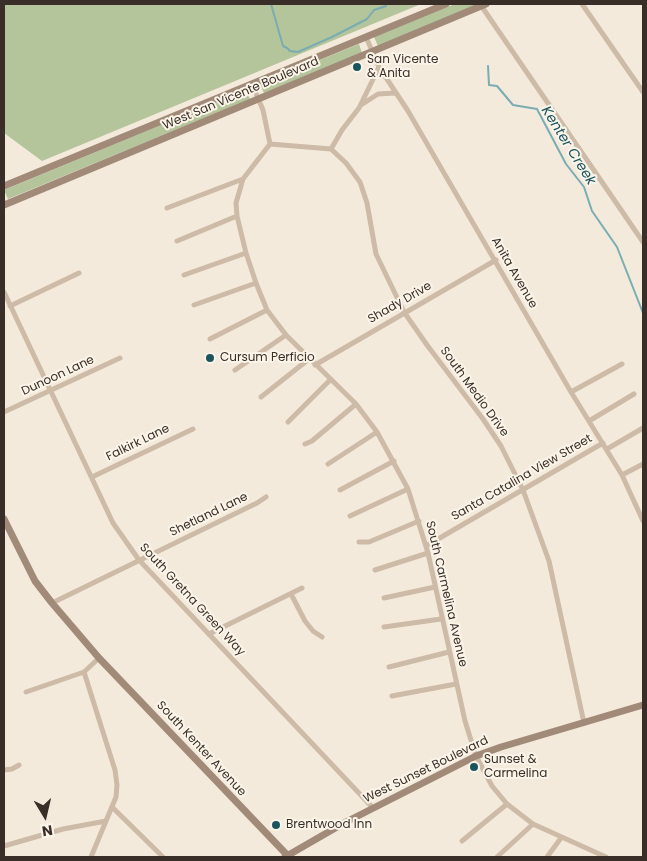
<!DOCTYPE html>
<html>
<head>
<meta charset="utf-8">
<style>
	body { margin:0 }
	#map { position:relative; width:647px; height:861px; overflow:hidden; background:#f4eadc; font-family:Poppins,sans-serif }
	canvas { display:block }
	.frame { position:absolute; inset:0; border:5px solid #392f28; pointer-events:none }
	.north { position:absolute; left:20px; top:791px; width:50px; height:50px; -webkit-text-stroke:4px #fbf4e9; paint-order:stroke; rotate:171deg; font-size:14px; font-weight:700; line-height:20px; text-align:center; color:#392f28 }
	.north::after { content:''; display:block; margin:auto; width:18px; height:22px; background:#392f28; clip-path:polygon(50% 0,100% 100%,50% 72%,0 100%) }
</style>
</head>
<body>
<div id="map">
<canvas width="647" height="861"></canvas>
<div class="frame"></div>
<div class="north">N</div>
</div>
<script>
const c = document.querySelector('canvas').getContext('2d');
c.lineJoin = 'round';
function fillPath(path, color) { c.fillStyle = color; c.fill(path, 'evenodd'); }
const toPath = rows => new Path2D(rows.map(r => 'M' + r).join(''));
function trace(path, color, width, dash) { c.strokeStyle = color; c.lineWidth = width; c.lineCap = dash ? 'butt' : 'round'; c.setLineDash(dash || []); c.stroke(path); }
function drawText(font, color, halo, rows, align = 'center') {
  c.font = font + ' Poppins,sans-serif'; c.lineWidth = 4; c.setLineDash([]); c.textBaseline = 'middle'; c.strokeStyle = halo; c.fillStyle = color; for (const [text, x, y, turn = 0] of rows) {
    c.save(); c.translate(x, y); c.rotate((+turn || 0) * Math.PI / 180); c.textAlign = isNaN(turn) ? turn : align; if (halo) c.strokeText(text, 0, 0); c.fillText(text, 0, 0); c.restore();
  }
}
const green = toPath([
	[4,4,421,4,42,161,4,133],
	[455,4,473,4,474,6,378,46,374,37],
	[359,44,362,53,264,93,260,84],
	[246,90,250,99,8,199,4,190]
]);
const stream = toPath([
	[271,4,283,46,287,48,290,51,298,52,332,37,367,19,374,10,386,6],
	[488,66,489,85,497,86,513,105,537,109,566,164,584,187,592,211,617,247,643,313]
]);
const street = toPath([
	[480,4,643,242],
	[582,4,643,92],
	[366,37,379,67,408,111,571,392,622,475,643,521],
	[252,84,263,110,270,144,243,179,236,203,237,216,246,253,256,283,267,310,286,335,356,404,377,432,408,489,428,553,465,721,476,756,492,786,507,804,533,824,606,857],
	[361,105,378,94,395,93],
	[270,144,331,149,346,163,360,182,367,203,376,254,404,312,427,345,483,419,501,446,523,490,549,561,584,723],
	[331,149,342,130,359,108,379,67],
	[167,208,243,179],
	[177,241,237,216],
	[184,275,246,253],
	[4,292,113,523,139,560,373,808],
	[194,305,256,283],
	[10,306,79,273],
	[210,339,267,310],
	[315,365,496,260],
	[235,370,286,335],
	[571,392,622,364],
	[261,397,309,359],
	[4,412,120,358],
	[589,421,634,394],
	[288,422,330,380],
	[305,444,312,441,356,404],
	[607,449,643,428],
	[328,464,377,432],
	[622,475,643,464],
	[92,477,193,429],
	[340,490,394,461],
	[350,516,408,489],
	[359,542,369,542,419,521],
	[426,546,603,443],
	[375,570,428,553],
	[291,594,305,621,313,631,322,637],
	[384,598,435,587],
	[52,603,257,503,266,497],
	[384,627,441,619],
	[209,634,302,588],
	[389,667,449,652],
	[84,672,115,770,117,785,116,797,91,857],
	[26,692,84,672,99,658],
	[392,696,456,684],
	[4,770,12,769,19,765],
	[112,807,163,857],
	[462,841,507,804],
	[4,846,63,829,106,821],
	[497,857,533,824],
	[547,857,561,838]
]);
const secondary = toPath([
	[4,186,446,4],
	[4,205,486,4],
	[4,519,35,581,52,603,99,658,289,857],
	[285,857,344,823,476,756,501,747,643,705]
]);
const markers = [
	[357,67,5,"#1a555e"],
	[210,358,5,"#1a555e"],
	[474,767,5,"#1a555e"],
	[276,825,5,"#1a555e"]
];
const poiNames = [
	["San Vicente",367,60],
	["& Anita",367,74],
	["Cursum Perficio",220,358],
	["Sunset &",484,760],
	["Carmelina",484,774],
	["Brentwood Inn",286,825]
];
const streetNames = [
	["West San Vicente Boulevard",241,94,-23],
	["Anita Avenue",514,273,60],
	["Shady Drive",400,303,-30],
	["Dunoon Lane",58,376,-25],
	["South Medio Drive",474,392,54],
	["Falkirk Lane",138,443,-26],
	["Santa Catalina View Street",522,478,-30],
	["Shetland Lane",209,515,-26],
	["South Carmelina Avenue",446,594,77],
	["South Gretna Green Way",192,600,47],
	["South Kenter Avenue",201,749,47],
	["West Sunset Boulevard",426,770,-26]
];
const waterNames = [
	["Kenter Creek",568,146,58]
];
fillPath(green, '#b4c49b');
trace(stream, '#79adb3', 2);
trace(street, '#cdbba7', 5);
trace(secondary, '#a18a78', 7);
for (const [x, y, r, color] of markers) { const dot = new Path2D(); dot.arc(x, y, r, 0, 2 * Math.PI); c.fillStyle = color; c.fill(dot); trace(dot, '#fbf4e9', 2); }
drawText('12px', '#392f28', '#fbf4e9', poiNames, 'left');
drawText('12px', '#392f28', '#fbf4e9', streetNames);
drawText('italic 14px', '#1a555e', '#fbf4e9', waterNames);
</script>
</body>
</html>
